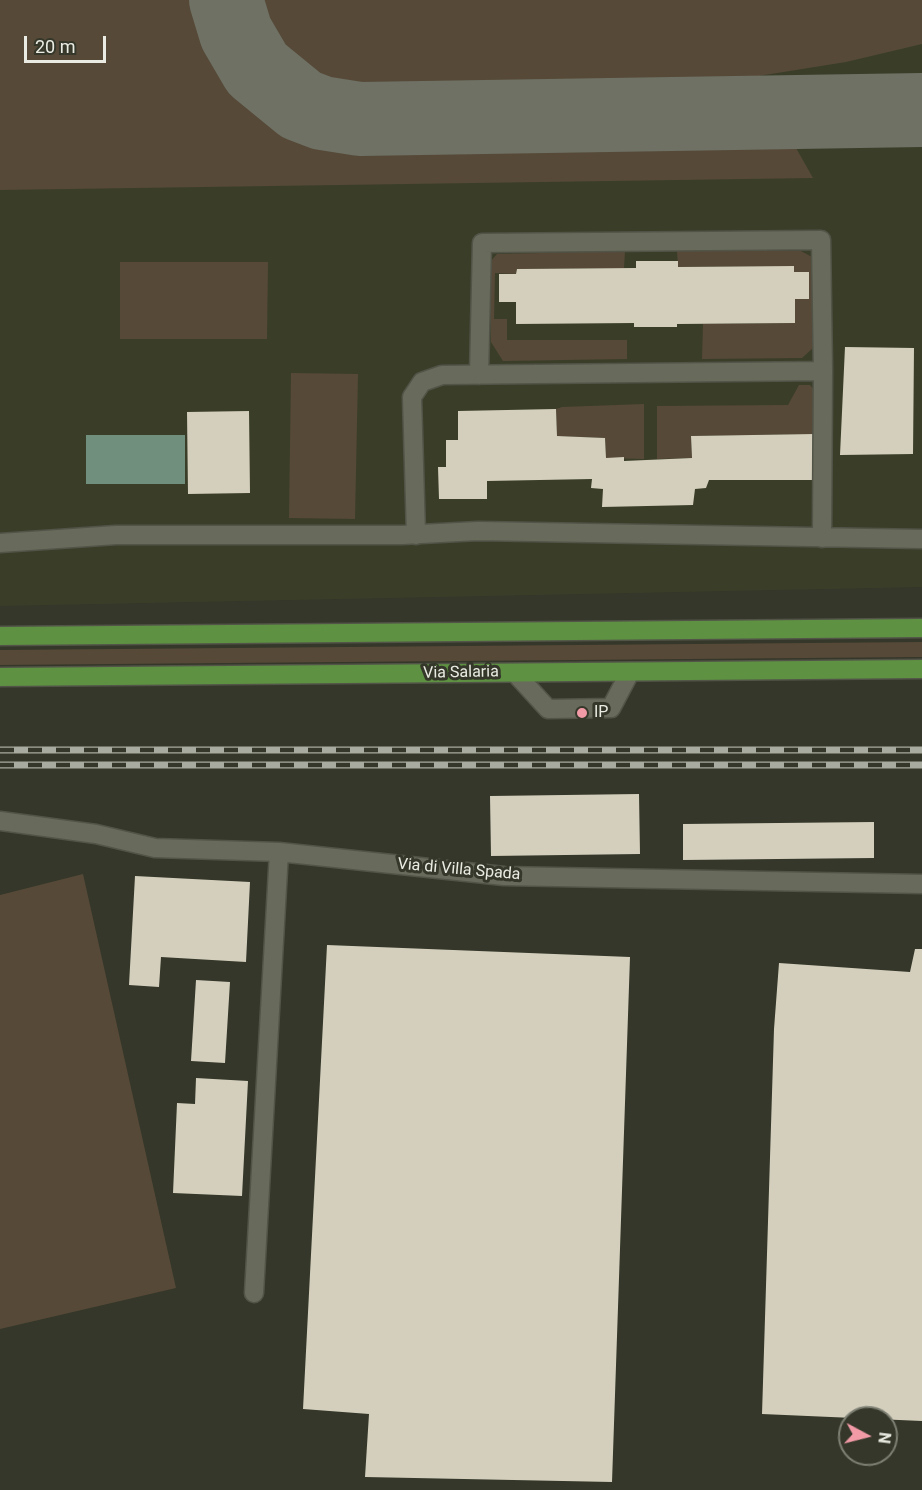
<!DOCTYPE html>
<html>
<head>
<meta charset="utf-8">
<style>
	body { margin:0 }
	#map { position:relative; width:922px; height:1490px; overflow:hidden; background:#343729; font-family:Roboto,sans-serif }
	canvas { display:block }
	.north { position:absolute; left:838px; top:1406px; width:60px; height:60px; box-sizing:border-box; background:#343729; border:2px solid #7d7f73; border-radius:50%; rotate:97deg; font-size:16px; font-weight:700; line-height:24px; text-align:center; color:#eaece3 }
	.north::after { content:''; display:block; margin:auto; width:21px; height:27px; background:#f39aa7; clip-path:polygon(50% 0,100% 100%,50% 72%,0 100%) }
	.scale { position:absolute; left:24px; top:36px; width:82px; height:27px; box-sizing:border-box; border:3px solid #eaece3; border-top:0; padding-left:8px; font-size:18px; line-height:21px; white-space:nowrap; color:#eaece3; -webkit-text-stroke:4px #343729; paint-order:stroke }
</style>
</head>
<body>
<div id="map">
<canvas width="922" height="1490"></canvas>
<div class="north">N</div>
<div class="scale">20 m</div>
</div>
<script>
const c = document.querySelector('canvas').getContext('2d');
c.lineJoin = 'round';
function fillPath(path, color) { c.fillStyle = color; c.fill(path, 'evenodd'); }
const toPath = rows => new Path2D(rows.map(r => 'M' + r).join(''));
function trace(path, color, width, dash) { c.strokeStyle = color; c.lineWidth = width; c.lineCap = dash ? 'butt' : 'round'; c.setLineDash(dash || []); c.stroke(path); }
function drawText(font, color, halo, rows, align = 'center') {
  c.font = font + ' Roboto,sans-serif'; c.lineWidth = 6; c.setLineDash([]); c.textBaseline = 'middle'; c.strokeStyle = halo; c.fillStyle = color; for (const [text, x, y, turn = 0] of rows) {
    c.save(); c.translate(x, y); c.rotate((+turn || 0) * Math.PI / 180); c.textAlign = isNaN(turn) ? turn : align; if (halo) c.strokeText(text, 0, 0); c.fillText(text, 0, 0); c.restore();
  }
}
const built = toPath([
	[0,0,922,0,922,587,0,606]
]);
const green = toPath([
	[0,0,203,0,215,44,234,81,263,111,288,127,334,144,773,135,796,148,813,178,0,190],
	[259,0,922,0,922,44,846,62,702,85,380,94,338,90,304,74,283,56],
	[625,251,624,268,517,269,516,274,495,273,494,319,507,319,507,340,627,340,627,359,503,361,491,342,490,268,491,261,497,254],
	[677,251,801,251,812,257,814,347,802,358,702,359,703,324,795,323,795,299,809,299,809,272,794,272,794,266,678,267],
	[120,262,268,262,267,339,120,339],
	[291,373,358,374,355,519,289,518],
	[799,385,810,385,814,390,814,434,691,436,692,458,657,459,657,406,788,405],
	[644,404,644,459,606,458,605,438,557,436,556,409,562,407],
	[922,642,922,657,0,665,0,650],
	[83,874,176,1288,0,1329,0,895]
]);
const water = toPath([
	[86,435,185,435,185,484,86,484]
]);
const taxiway = toPath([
	[226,0,236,33,257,69,301,105,322,113,360,119,922,110]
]);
const building = toPath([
	[636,261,678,261,678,267,794,266,794,272,809,272,809,299,795,299,795,323,677,324,677,327,634,327,634,323,516,324,516,302,499,302,499,274,516,274,517,269,636,268],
	[845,347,914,348,913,454,840,455],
	[556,409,557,436,605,438,606,458,624,457,624,461,692,458,691,436,814,434,817,480,709,480,706,488,695,489,693,505,602,507,603,489,591,488,592,479,487,481,487,499,439,499,438,467,446,467,446,440,458,440,458,411],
	[249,411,250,493,188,494,187,412],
	[639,794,640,854,491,856,490,796],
	[874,822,874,858,683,860,683,824],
	[135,876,250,882,246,962,161,957,159,987,129,985],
	[327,945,630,957,612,1482,365,1477,369,1414,303,1409],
	[915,949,922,949,922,1421,762,1414,774,1029,779,963,910,972],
	[196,980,230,982,225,1063,191,1061],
	[196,1078,248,1081,242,1196,173,1193,177,1103,195,1104]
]);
const minor = toPath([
	[479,375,482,243,821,240,823,371],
	[416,535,412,397,422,382,442,375,823,371,822,538],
	[0,543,116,535,402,535,478,531,922,539],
	[515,673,548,709,611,708,630,672],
	[0,821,96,834,155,848,279,852,504,876,922,884],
	[254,1293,279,852]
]);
const major = toPath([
	[0,636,922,628],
	[0,677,922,669]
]);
const rail = toPath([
	[0,750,922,750],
	[0,765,922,765]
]);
const markers = [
	[582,713,6,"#f39aa7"]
];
const streetNames = [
	["Via Salaria",461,673,-1],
	["Via di Villa Spada",459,870,5]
];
const poiNames = [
	["IP",594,713]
];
fillPath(built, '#3a3e29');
fillPath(green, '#564938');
fillPath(water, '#718f7d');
trace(taxiway, '#6e7164', 74);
fillPath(building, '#d4cfbd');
trace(minor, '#525448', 21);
trace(major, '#525448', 21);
trace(minor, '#686b5b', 18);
trace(major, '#5e9142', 18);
trace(rail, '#a8aba0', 7);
trace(rail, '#343729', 4.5, [14]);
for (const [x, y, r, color] of markers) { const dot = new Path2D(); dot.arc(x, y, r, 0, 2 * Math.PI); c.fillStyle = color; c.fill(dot); trace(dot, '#343729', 2); }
drawText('16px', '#eaece3', '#343729', streetNames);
drawText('16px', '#eaece3', '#343729', poiNames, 'left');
</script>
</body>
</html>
